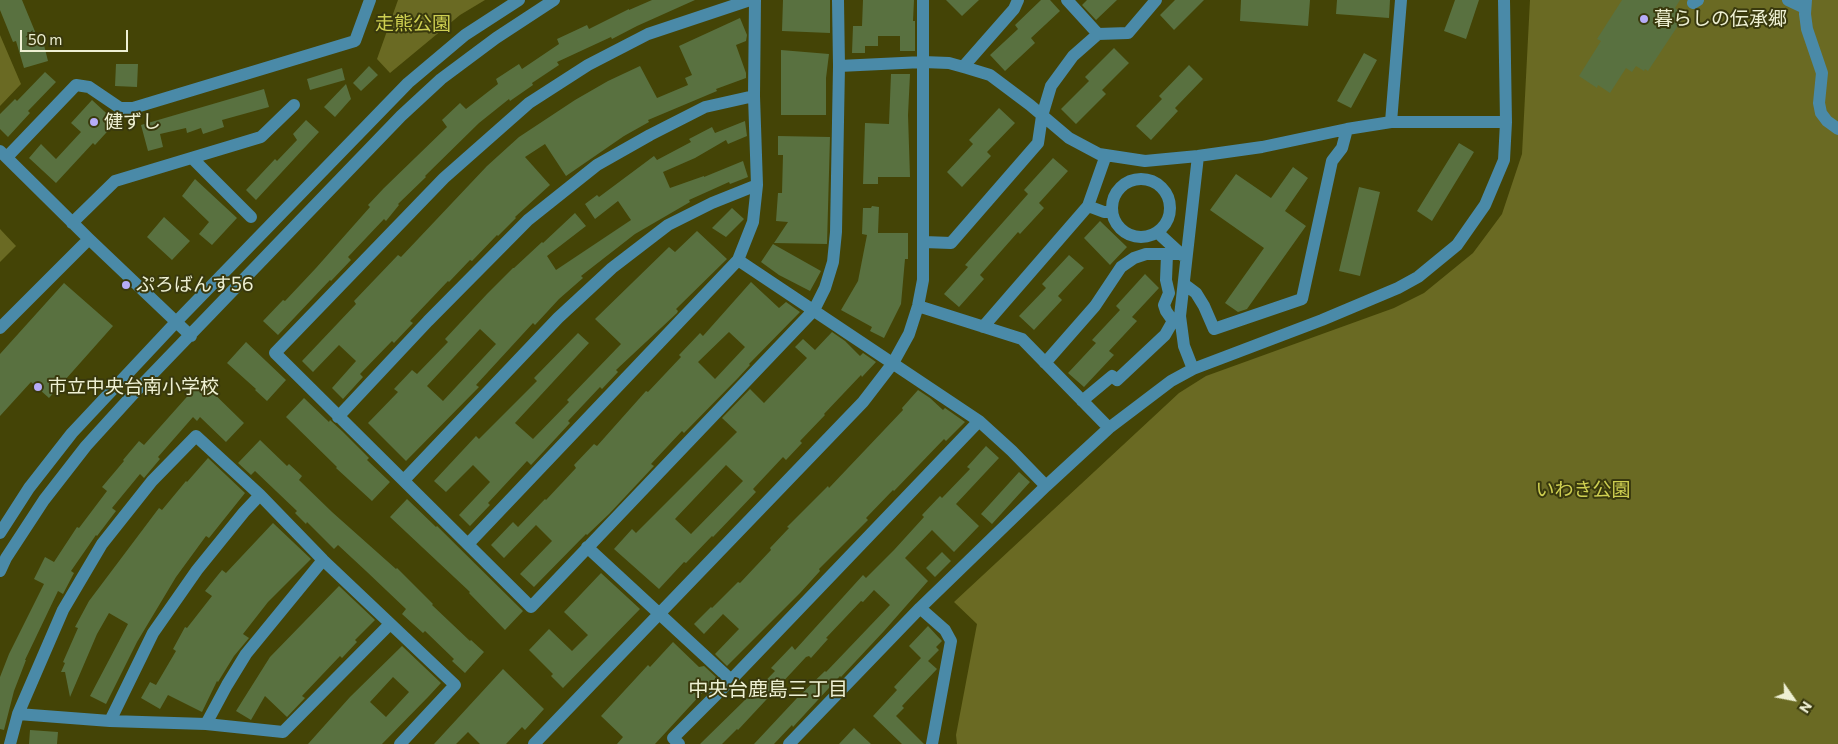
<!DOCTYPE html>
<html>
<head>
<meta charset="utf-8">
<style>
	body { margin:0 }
	#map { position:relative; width:1838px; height:744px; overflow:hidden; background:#444406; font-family:Commissioner,sans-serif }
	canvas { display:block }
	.north { position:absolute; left:1768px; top:674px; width:50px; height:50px; -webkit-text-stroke:4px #39390d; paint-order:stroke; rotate:123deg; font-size:14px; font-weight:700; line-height:20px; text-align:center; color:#eef0d3 }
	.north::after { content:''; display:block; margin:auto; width:18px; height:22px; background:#eef0d3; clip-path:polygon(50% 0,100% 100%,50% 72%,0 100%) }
	.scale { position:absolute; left:20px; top:30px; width:108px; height:22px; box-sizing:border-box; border:2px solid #eef0d3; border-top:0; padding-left:6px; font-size:15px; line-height:18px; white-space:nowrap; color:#eef0d3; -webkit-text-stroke:4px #39390d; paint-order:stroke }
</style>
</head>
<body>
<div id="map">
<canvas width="1838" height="744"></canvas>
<div class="north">N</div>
<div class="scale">50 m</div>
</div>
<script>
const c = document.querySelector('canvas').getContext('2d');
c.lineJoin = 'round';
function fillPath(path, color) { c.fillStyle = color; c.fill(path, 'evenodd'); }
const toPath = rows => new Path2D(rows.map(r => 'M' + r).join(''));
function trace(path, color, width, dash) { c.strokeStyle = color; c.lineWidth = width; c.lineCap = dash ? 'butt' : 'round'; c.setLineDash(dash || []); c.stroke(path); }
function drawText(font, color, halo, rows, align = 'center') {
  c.font = font + ' Commissioner,"Noto Sans JP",sans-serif'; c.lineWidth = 4; c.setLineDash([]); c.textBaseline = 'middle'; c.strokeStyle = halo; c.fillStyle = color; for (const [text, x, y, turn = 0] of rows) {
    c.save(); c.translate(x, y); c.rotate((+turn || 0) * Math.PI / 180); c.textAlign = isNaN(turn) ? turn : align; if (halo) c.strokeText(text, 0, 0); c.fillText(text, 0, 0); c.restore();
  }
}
const green = toPath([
	[398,0,485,0,460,15,390,73,377,59],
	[1530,0,1838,0,1838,744,957,744,956,735,977,624,954,602,1179,393,1206,376,1394,308,1424,293,1473,253,1502,214,1522,154],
	[0,35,21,84,0,106],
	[0,229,16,246,0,262]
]);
const building = toPath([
	[0,0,22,0,41,46,44,45,48,61,24,68,16,41,13,42,0,10],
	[652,0,695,0,637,26,612,39,611,37,557,62,559,65,532,83,533,85,510,101,509,99,479,123,425,176,426,177,398,204,399,205,386,221,384,219,348,257,351,260,331,281,330,280,278,335,263,321,283,300,285,301,316,268,370,207,368,205,384,188,447,127,442,120,460,103,466,109,498,84,496,79,519,64,522,69,559,44,557,39,587,25,589,29,629,9,629,10],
	[783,0,830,0,830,33,782,31],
	[863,0,914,0,913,21,915,21,915,51,900,51,900,36,878,36,878,46,865,46,865,53,852,53,853,26,862,26],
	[946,0,979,0,962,16],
	[1041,0,1050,0,1060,11,1031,38,1035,43,1005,71,990,55,1018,29,1015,25],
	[1087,0,1117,0,1096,20,1082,5],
	[1175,0,1204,0,1174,30,1160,15],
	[1241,0,1310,0,1308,26,1240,21],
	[1337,0,1390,0,1389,18,1336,14],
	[1455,0,1479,0,1466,39,1444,31],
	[1622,0,1680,0,1675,8,1682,13,1680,16,1683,18,1648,71,1645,69,1644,71,1636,66,1632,72,1626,68,1610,93,1598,85,1597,88,1579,76,1601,41,1597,39],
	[740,18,747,35,746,41,736,45,746,73,746,78,716,89,717,91,648,120,649,122,624,136,566,176,545,144,525,157,550,185,515,217,516,218,498,236,497,235,472,261,470,260,449,282,448,281,410,321,413,323,394,343,392,341,360,374,363,377,343,399,332,388,356,361,339,345,313,372,302,361,356,304,354,301,398,255,401,257,487,166,519,137,575,100,608,81,640,66,657,98,688,85,685,78,692,75,679,46],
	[1114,48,1129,63,1102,90,1106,94,1076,124,1061,109,1089,81,1085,77],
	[781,50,829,54,826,78,826,115,781,115],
	[1364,53,1377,60,1351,108,1337,101],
	[116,64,138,64,137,87,115,86],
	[1189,65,1203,79,1175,108,1178,111,1151,140,1136,126,1162,99,1159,96],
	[369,66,378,75,361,91,353,83],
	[342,68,345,80,310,90,307,79],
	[45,72,56,82,28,111,30,113,8,137,0,129,0,114,15,99,17,101],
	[891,74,910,74,908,115,910,177,878,177,878,184,863,184,865,123,889,124],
	[346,84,351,99,335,117,324,107],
	[264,89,269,107,222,120,224,127,203,134,201,128,187,133,186,128,160,134,163,147,148,151,141,125],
	[92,100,116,122,95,145,93,143,56,183,29,158,41,144,56,159,81,132,71,123],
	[999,108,1015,123,987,152,991,156,962,187,947,172,973,144,969,140],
	[306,120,319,132,256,200,246,190,275,159,277,161,297,140,293,134],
	[745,121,747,136,728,144,726,140,695,158,663,172,670,188,704,176,704,177,743,161,748,177,730,184,729,182,689,200,690,202,635,234,581,276,583,278,559,299,535,325,533,323,476,385,479,387,406,461,368,423,398,392,394,389,412,370,417,374,448,342,445,339,487,294,513,268,514,268,542,242,543,243,575,213,586,226,547,256,556,270,631,220,618,201,595,219,585,204,597,195,599,197,654,156,657,160,691,142,689,139,712,127,715,133],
	[480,329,496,344,443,401,427,386],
	[778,136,830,137,827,244,774,243,788,222,776,221,778,193,782,193,783,155,778,155],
	[1459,143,1474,152,1432,221,1417,211],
	[1053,158,1068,171,1039,203,1044,208,1020,234,1018,232,980,275,984,279,959,307,944,294,968,267,965,265,1028,194,1024,190],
	[1293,167,1308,178,1285,211,1306,226,1247,309,1238,312,1225,303,1264,248,1210,210,1236,174,1271,198],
	[195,179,237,218,212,245,199,234,209,222,182,196],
	[1359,187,1380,192,1360,276,1339,271],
	[872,206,879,207,878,233,908,233,908,259,905,259,901,304,884,338,870,331,872,327,841,310,858,281,867,235,862,234,863,208,871,208],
	[732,208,744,219,726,237,712,228],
	[164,217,190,241,172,260,147,237],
	[1100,221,1127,247,1110,265,1084,238],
	[697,231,727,259,676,309,678,311,677,313,616,370,618,372,602,389,600,387,568,421,570,423,531,465,527,461,488,503,490,505,470,526,459,515,490,482,473,465,446,492,434,481,476,436,479,439,537,381,534,378,578,333,589,343,515,423,533,439,569,402,567,400,621,344,595,319,669,247,675,252],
	[773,244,821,271,810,291,779,275,761,262],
	[1069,255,1084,268,1058,296,1062,300,1034,330,1019,316,1046,288,1042,284],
	[1145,274,1159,288,1132,317,1137,321,1109,351,1114,355,1084,387,1068,373,1096,343,1092,340,1120,310,1116,306],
	[751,282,779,308,786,302,800,312,749,364,750,365,738,378,684,433,682,431,651,464,654,466,609,514,587,535,586,534,534,587,520,574,552,541,536,525,504,558,491,545,513,522,518,527,545,499,546,500,576,468,574,465,594,444,597,446,646,391,648,392,681,357,679,355,700,333,703,336],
	[729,332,745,347,715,379,698,362],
	[64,283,113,326,49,398,31,382,0,416,0,354],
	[832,332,845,341,860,356,863,353,876,362,862,377,861,375,824,414,825,415,800,441,802,443,786,460,783,457,753,489,756,492,713,537,712,536,686,563,684,562,659,589,614,549,632,529,636,533,737,432,722,418,750,389,764,403,807,358,795,347,803,339,815,350],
	[726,465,743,481,691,534,675,519],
	[246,342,286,380,267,401,255,390,256,389,227,363],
	[201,381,244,423,226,442,200,417,197,421,193,417,158,457,160,459,144,478,140,474,112,508,116,511,97,536,96,535,71,571,74,573,63,594,58,591,25,660,26,660,14,691,4,730,0,729,0,677,9,654,44,584,34,579,45,557,54,562,77,527,79,528,107,491,102,487,124,461,123,460,139,441,144,445],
	[918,390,930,398,943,410,945,408,965,422,946,441,944,439,894,491,893,490,866,518,868,520,819,569,820,571,800,593,727,666,715,654,739,629,723,614,704,634,694,624,711,607,712,608,738,582,740,583,771,550,770,548,789,528,787,527,828,486,829,488,903,410,902,408],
	[304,398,329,422,330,420,342,431,369,458,367,460,390,482,372,501,336,468,337,467,286,417],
	[260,440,287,466,289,464,302,476,299,480,332,512,396,569,397,568,433,604,432,605,470,641,471,640,484,652,465,673,452,661,454,659,425,631,423,633,402,614,406,609,366,571,338,545,334,549,307,522,306,524,295,513,297,511,255,471,251,475,238,463],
	[986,446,999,458,956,504,979,526,954,552,932,530,905,558,928,581,884,631,841,677,840,676,793,727,792,725,774,744,754,744,797,698,825,671,826,672,890,605,874,590,863,602,861,601,826,638,828,639,811,658,809,656,806,657,738,730,737,729,722,744,700,744,747,698,748,699,775,671,771,668,792,646,795,650,863,575,866,578,894,550,924,517,922,515,940,496,942,498,970,469,967,467],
	[208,458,245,493,209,538,206,536,176,577,137,642,106,704,90,696,128,624,109,613,97,634,70,697,65,672,61,672,65,663,63,662,78,628,75,627,89,601,159,508,162,510,186,481,187,482],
	[1019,472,1030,482,992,524,981,514],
	[407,499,436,527,437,526,523,611,505,630,469,593,470,592,390,517],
	[273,523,311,559,268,602,243,634,249,638,234,656,218,682,217,681,202,712,168,695,160,709,141,698,150,682,156,685,176,651,173,649,185,627,187,628,212,596,205,591,222,570,226,573],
	[942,552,951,561,935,577,926,568],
	[601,573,640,609,563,688,551,676,553,674,529,650,549,629,572,651,588,635,564,612],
	[339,586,375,620,355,640,357,642,342,658,340,656,302,696,305,698,287,717,265,696,251,720,236,711,270,657],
	[928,626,942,641,936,647,939,650,928,661,937,669,902,706,904,708,896,716,924,744,902,744,873,716,897,690,894,687,921,658,909,646],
	[673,642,699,667,704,666,716,677,715,679,655,744,617,744,623,737,601,716,648,665,650,667],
	[402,646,441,683,429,696,382,744,308,744,350,697],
	[393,677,409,692,386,717,370,702],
	[503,669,544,709,525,730,522,727,506,744,480,744,468,732,456,744,434,744],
	[854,728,871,744,839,744],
	[30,730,58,732,57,744,29,744]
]);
const minor = toPath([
	[750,0,648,34,588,65,529,103,444,178,275,353,531,607,814,310,825,288,833,262,836,232,839,66,838,0],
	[755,0,754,96,757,185,753,222,738,260,979,421,1012,451,1046,486,920,608,789,744],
	[1067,0,1098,34],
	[1788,0,1805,8],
	[1806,0,1805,14,1807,29,1822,73,1819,103,1821,113,1827,121,1838,129],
	[1693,3,1698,0],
	[839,66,923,62,949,63,967,68,990,75,1030,105,1069,138,1099,154,1145,161,1198,156,1262,147,1347,129,1391,122,1506,122],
	[963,67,1014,9,1018,0],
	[1391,122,1401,0],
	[0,151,89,239,191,336],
	[7,157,76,85,89,87,120,108,133,108,355,41,370,0],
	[192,158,251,217],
	'1112 208a29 29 0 1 1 58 0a29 29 0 1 1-58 0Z',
	[1088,206,1104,212,1112,212],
	[72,223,115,181,261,137,294,105],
	[1157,232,1182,255],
	[924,242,951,243,1038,143,1042,116,1051,86,1073,56,1098,34,1128,33,1156,0],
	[1167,255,1166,280,1169,293,1164,305,1166,311,1173,321],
	[1184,284,1196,293,1204,306,1214,329,1302,299,1332,161,1342,148,1347,129],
	[918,306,1022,339,1109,428],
	[983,327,1088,206,1106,155],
	[0,328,89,239],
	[1045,363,1095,306,1121,267,1134,258,1146,254,1187,254],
	[1193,369,1184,346,1180,316,1198,156],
	[1082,401,1112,376,1117,380,1165,335,1173,321,1180,321],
	[338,417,428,321,528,220,597,165,650,135,705,107,754,96],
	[404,480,558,318,612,268,668,225,712,203,757,185],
	[1046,486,1109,428,1171,381,1193,369,1322,320,1398,288,1418,277,1457,245,1485,205,1504,160,1506,122,1504,0],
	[0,533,29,488,72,433,177,321,408,83,465,35,519,0],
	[468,544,738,260],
	[587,547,731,680],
	[0,571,6,558,44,500,86,446,136,391,401,116,441,79,496,38,554,0],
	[920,608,945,630,951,641,932,744],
	[18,714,110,721,206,724,283,732,390,624],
	[110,721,153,633,197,570,244,512,260,495],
	[206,724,227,685,246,654,323,560],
	[10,744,18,714,63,610,102,544,152,481,196,436,260,495,323,560,455,685,400,744],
	[534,744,863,402,893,363,909,334,918,306,923,280,923,0],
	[679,744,673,738,731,680,979,421]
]);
const markers = [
	[1644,19,5,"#b6acf8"],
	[94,122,5,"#b6acf8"],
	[126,285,5,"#b6acf8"],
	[38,387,5,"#b6acf8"]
];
const poiNames = [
	["暮らしの伝承郷",1654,19],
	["健ずし",104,122],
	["ぷろばんす56",136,285],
	["市立中央台南小学校",48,387]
];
const parkNames = [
	["走熊公園",413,24],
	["いわき公園",1583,490]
];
const neighbourhoodNames = [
	["中央台鹿島三丁目",768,689]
];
fillPath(green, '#6a6a23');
fillPath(building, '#597140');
trace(minor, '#4a8aa8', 12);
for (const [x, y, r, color] of markers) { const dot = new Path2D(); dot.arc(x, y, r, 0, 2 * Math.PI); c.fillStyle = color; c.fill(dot); trace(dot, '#39390d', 2); }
drawText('19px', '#eef0d3', '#39390d', poiNames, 'left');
drawText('19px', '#cecf51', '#39390d', parkNames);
drawText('20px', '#eef0d3', '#39390d', neighbourhoodNames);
</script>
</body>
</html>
